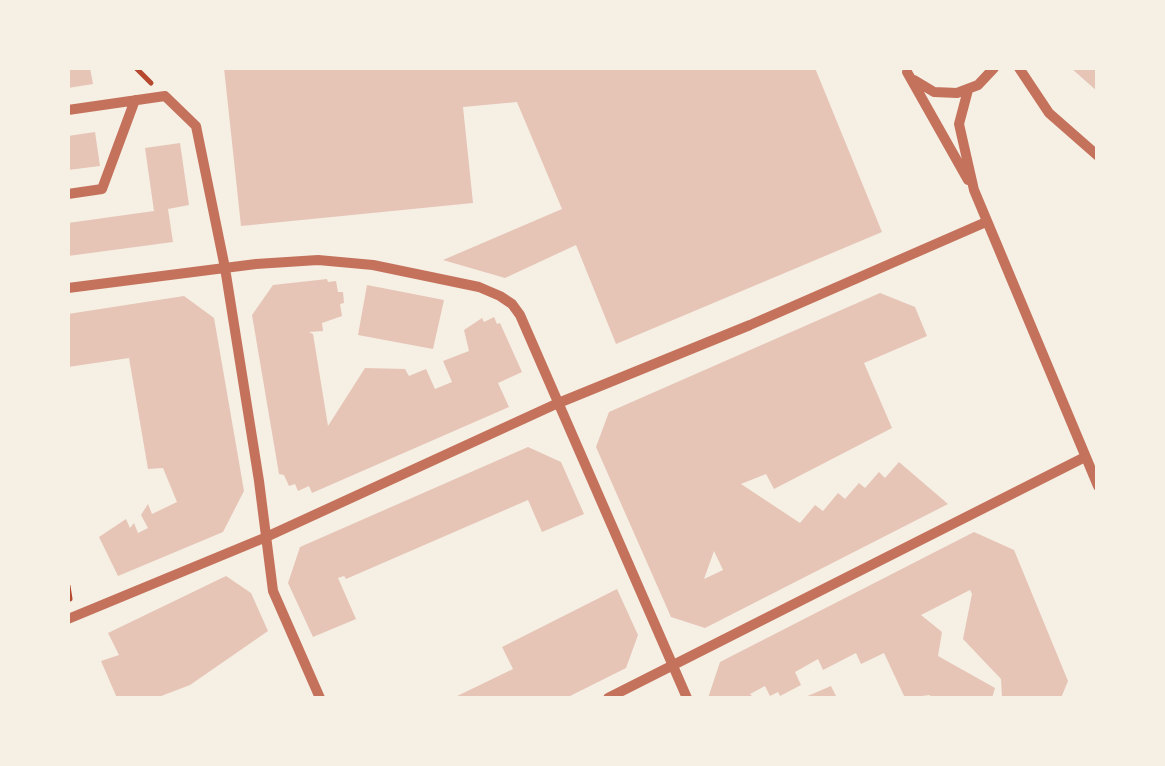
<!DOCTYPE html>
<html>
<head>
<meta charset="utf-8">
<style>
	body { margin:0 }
	#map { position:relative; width:1165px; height:766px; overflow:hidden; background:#f6efe4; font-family:Quicksand,sans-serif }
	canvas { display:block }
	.frame { position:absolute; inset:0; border:70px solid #f6efe4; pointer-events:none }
</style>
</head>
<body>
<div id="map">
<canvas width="1165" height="766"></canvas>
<div class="frame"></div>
</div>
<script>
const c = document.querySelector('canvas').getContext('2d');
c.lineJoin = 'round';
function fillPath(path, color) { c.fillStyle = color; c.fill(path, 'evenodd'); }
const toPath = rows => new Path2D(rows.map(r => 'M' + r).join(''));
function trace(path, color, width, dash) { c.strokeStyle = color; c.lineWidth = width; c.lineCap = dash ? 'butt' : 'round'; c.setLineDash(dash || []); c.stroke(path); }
const building = toPath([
	[68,68,90,68,93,84,68,88],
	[224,68,815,68,882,232,616,344,576,245,505,278,443,260,562,209,517,102,463,107,473,203,241,226],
	[1071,68,1098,68,1098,92],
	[95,132,100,166,68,170,68,136],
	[180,143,189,205,168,209,173,242,68,256,68,223,154,211,145,148],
	[327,279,328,282,336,281,338,292,343,292,344,303,340,304,342,316,322,323,323,331,309,332,313,334,328,426,365,368,405,369,409,376,426,369,435,389,452,382,443,361,469,351,464,330,482,318,484,322,494,317,497,324,500,323,522,372,498,383,509,407,312,493,309,486,298,491,295,484,289,486,284,475,279,474,252,315,273,285],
	[367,285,444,300,433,349,358,335],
	[880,293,915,307,927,336,864,363,892,428,774,489,766,474,741,484,800,523,815,505,823,511,838,493,845,499,859,483,865,488,879,472,885,478,899,462,948,504,705,628,671,617,596,447,609,412],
	[714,551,723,570,704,579],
	[184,296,214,318,244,491,223,532,118,576,99,537,126,519,130,528,134,523,138,533,148,528,141,515,148,504,152,514,177,502,163,468,148,469,129,358,68,367,68,314],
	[528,447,561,462,584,514,542,532,528,500,346,579,344,576,338,578,356,619,313,637,288,583,300,547],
	[974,532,1014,550,1068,681,1061,698,1002,698,1001,679,963,639,972,594,970,590,921,615,942,632,938,656,995,688,992,698,930,698,930,695,905,698,884,653,861,664,856,653,823,670,818,659,795,672,801,685,780,696,778,692,770,696,765,686,750,694,754,698,708,698,720,662],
	[226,576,251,593,268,631,190,685,156,698,117,698,101,661,119,655,108,633],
	[617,589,638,635,626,668,566,698,453,698,513,669,502,647],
	[831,686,837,698,803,698]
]);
const path = toPath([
	[136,68,151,83],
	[68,586,70,599]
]);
const minor = toPath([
	[1019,68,1049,113,1098,156],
	[907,72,968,180],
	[914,80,934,92,957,93,978,85,994,68],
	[968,90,959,124,974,190,1098,486],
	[68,110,165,96,196,126,225,268,259,481,273,591,320,698],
	[68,194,102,189,135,100],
	[68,288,256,264,318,260,373,265,479,287,500,296,512,304,520,315,687,698],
	[68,619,264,538,556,404,750,325,986,222],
	[608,698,1085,457]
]);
fillPath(building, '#e6c5b7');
trace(path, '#b5482f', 5);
trace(minor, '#c5725c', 10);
</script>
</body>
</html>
